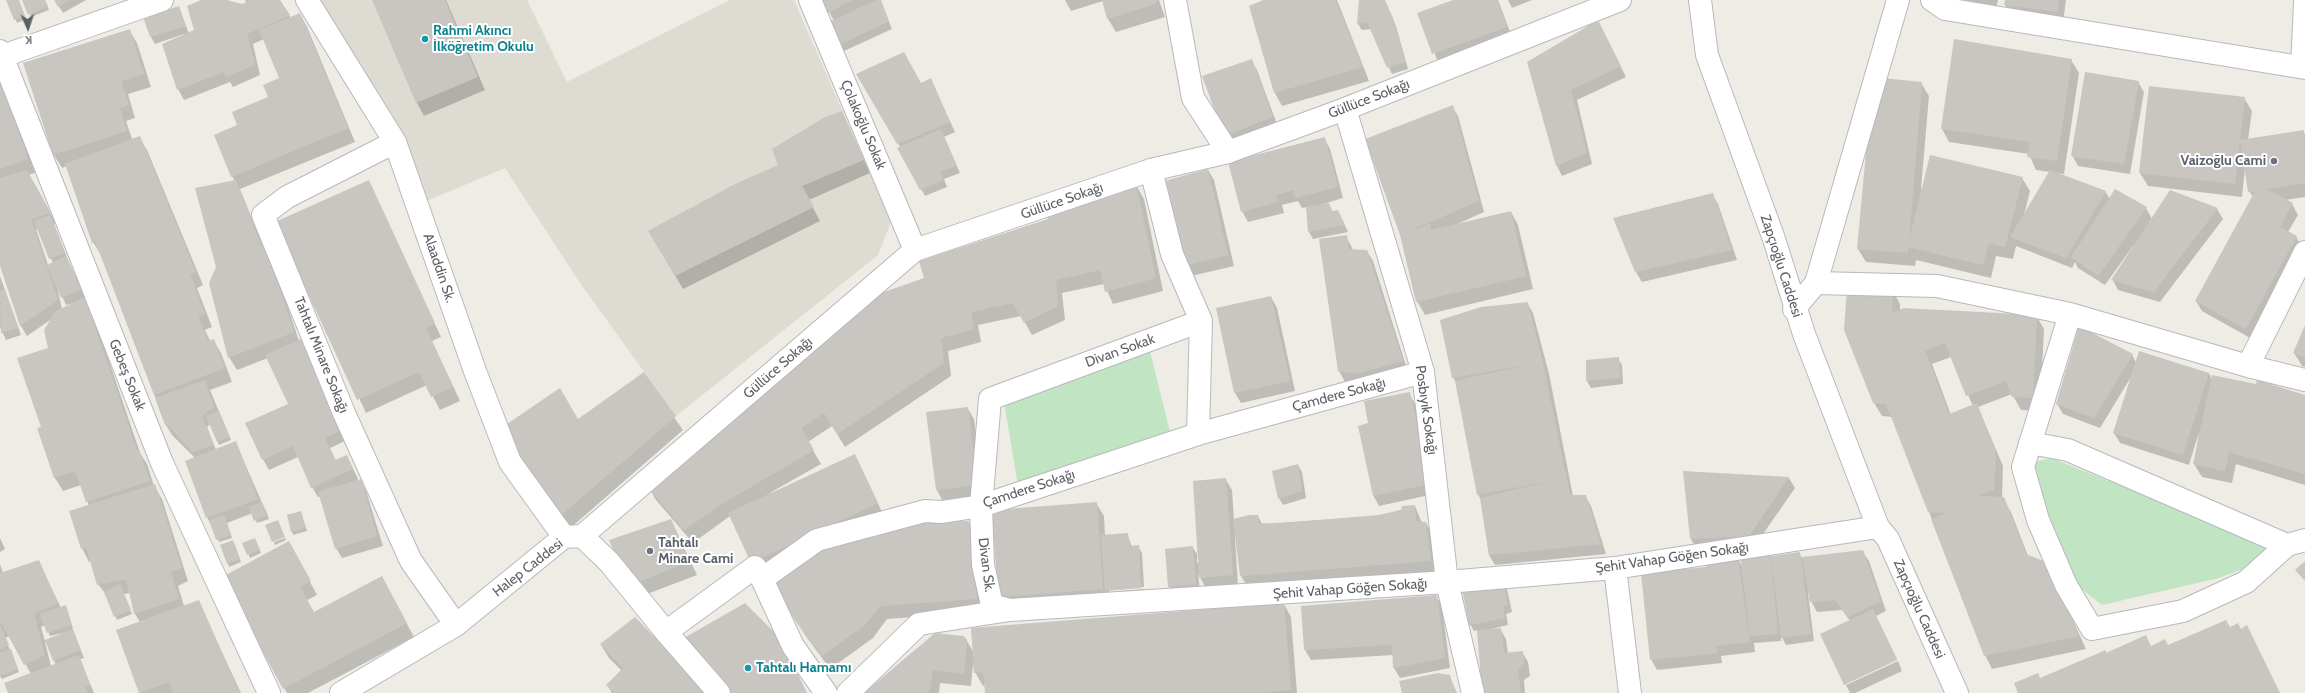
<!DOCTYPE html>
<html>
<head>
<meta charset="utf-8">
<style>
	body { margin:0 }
	#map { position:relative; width:2305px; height:693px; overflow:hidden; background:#eeece4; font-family:Cabin,sans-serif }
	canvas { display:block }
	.north { position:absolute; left:8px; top:8px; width:40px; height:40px; -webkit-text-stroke:3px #fff; paint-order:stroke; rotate:177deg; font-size:11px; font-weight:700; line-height:16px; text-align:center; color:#5c5f64 }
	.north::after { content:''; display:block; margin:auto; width:14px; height:18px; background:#5c5f64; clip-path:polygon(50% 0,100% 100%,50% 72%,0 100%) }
</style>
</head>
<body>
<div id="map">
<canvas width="2305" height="693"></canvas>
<div class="north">K</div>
</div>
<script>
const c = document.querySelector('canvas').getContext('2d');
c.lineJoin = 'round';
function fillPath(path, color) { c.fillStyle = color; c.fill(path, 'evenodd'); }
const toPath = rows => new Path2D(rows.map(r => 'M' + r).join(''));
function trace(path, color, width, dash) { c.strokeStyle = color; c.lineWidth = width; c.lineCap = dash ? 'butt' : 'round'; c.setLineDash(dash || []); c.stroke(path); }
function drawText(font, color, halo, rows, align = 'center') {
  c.font = font + ' Cabin,sans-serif'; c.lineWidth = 4; c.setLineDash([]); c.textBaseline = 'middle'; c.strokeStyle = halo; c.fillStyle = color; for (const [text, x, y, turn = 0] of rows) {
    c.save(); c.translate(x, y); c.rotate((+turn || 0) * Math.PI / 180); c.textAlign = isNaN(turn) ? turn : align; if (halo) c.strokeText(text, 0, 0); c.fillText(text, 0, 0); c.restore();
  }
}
const education = toPath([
	[320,0,527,0,567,82,730,0,794,0,891,222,878,255,676,416,580,283,505,168,417,205]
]);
const green = toPath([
	[1150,351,1170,432,1018,486,1004,402],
	[2051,458,2247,536,2266,548,2249,567,2219,578,2102,605,2075,584,2060,542,2035,494,2031,478,2036,462]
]);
const shadow = toPath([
	[7,0,18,0,26,19,17,23],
	[25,0,45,0,49,10,31,17],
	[55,0,86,0,63,13],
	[204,0,223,0,242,5,247,3,245,0,279,0,291,18,300,14,307,27,355,142,240,189,263,246,272,259,299,341,306,350,347,440,330,448,336,461,347,456,358,479,355,482,361,481,366,491,383,546,342,558,336,548,321,496,318,497,312,487,298,457,269,470,263,459,289,404,268,358,237,370,229,357,217,268,235,182,232,176,239,126,270,98,281,79,264,39,253,44,260,75,233,87,230,82,184,100,178,89,184,34,155,44,151,37,179,7,189,34,196,31],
	[373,0,446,0,485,90,424,116,417,103],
	[823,0,880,0,892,29,844,51,834,21],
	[1065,0,1159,0,1165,17,1116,32,1108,19,1103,1,1071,11],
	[1265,0,1337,0,1369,81,1282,106,1275,93],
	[1360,0,1384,0,1396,26,1408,69,1392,74,1371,29,1362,30,1358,24],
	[1456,0,1498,0,1512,37,1439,64,1418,14],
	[1508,0,1532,0,1512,8],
	[1964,0,1998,0,1996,8],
	[2006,0,2066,0,2063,22,2011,15,2005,5],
	[129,30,137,43,151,87,128,94,135,118,126,121,132,139,139,137,147,150,203,285,197,288,212,327,205,330,210,341,213,340,221,353,232,382,210,390,231,440,219,445,210,424,207,427,216,450,236,443,269,519,257,523,253,513,227,523,232,538,219,542,207,517,195,458,172,435,166,425,101,255,93,242,67,166,62,168,54,155,24,64],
	[1603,32,1626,77,1577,100,1592,164,1562,176,1557,166,1528,62],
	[1251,60,1257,70,1278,127,1230,146,1225,136],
	[2071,60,2079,73,2064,174,2057,173,2105,191,2110,199,2146,208,2152,219,2217,209,2223,219,2160,302,2118,290,2113,280,2134,247,2133,246,2105,285,2078,268,2075,262,2072,268,2016,246,2013,259,1996,256,1991,278,1916,260,1915,266,1866,262,1858,249,1921,83,1929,96,1921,189,2022,178,2030,191,2024,215,2050,172,2036,170,2029,154,1949,142,1942,129],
	[858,74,921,84,931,80,955,132,944,137,960,173,944,179,947,187,925,196,898,148,900,147],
	[0,80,8,93,35,173,28,175,56,223,54,224,68,260,92,311,140,453,147,464,154,486,162,499,188,581,178,586,184,606,198,601,241,693,140,693,117,631,140,622,135,614,130,593,124,594,132,614,117,620,108,597,98,584,91,561,89,562,82,548,89,506,81,485,63,491,55,478,39,429,42,428,53,318,27,336,21,326,0,262],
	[36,229,38,229,53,263,48,265],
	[56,283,66,305,74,303,62,309],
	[2138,82,2144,92,2130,174,2078,166,2072,155],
	[2244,98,2252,111,2248,140,2303,131,2305,135,2305,197,2285,200,2292,204,2298,215,2288,232,2296,237,2302,247,2252,339,2202,311,2196,301,2253,197,2249,191,2245,168,2242,197,2148,186,2140,173],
	[1452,106,1458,116,1484,212,1455,225,1511,212,1518,225,1533,289,1425,315,1417,301,1402,236,1366,140],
	[842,112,870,173,809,200,820,221,683,289,649,231,779,166],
	[1324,138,1330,149,1343,198,1317,206,1329,204,1333,212,1338,211,1348,232,1313,239,1309,232,1307,207,1302,208,1298,201,1282,205,1284,213,1248,222,1242,211],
	[1208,170,1214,180,1234,266,1191,276,1185,266],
	[368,181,441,337,432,341,460,401,440,410,427,385,366,413,277,222],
	[1136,185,1144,199,1163,291,1113,304,1104,284,1062,293,1065,320,1032,335,1021,316,978,325,981,342,948,351,951,376,845,447,832,426,808,442,821,464,768,494,860,466,883,514,758,572,730,516,693,543,656,500,648,486,926,279,1049,219],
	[1712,194,1718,204,1737,260,1642,282,1636,272],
	[1346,236,1353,250,1367,251,1373,261,1408,372,1362,384,1345,382,1339,371,1320,239],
	[0,276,21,335,6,340,0,327],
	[1893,291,1900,304,1900,310,2036,315,2044,329,2040,411,2021,410,2012,394,1978,407,2003,466,2002,498,2011,512,2028,556,2053,577,2086,649,1992,669,1985,655,1892,417,1882,416,1874,403],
	[1951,357,1973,406,1951,415,1932,364],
	[1271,297,1277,308,1295,391,1241,403,1235,393],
	[1527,303,1533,313,1549,374,1573,496,1585,496,1591,506,1606,554,1495,565,1489,555,1481,501,1478,494,1457,384,1453,377],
	[2305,328,2305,367,2302,366,2294,353],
	[2132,355,2136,362,2209,373,2212,380,2305,396,2305,485,2236,464,2232,483,2202,477,2194,464,2199,432,2189,465,2120,443,2114,433,2131,377,2100,428,2063,414,2057,404],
	[1618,359,1622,365,1623,384,1591,388,1587,381,1587,361],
	[644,374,683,430,568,530,508,424,577,420],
	[1409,393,1415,404,1434,494,1379,506,1373,495,1370,424],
	[968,409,974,419,983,495,942,500,937,490],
	[1298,465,1302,472,1306,498,1283,505,1279,498],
	[1684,472,1789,478,1795,488,1754,547,1697,550,1691,539],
	[1226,480,1232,490,1234,520,1258,516,1262,524,1379,516,1415,506,1422,523,1426,523,1434,537,1438,574,1249,589,1241,576,1236,536,1235,537,1238,586,1206,588,1198,574,1200,591,1173,593,1169,586,1193,548,1197,554,1197,563,1199,563],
	[1096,503,1104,516,1105,536,1127,534,1132,547,1138,546,1142,553,1144,587,1109,590,1109,592,1144,589,1144,595,1007,610,999,597],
	[301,512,307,531,293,535,288,515],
	[671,520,697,575,642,596,631,585],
	[968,522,976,536,984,612,887,619,873,638,830,669,805,635,774,583],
	[0,538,5,549,0,552],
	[285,538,286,540,275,545,274,542],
	[256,542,261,553,250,558,244,543],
	[235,545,241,562,229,567,228,563],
	[1769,551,1772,557,1799,553,1802,558,1862,551,1869,561,1886,611,1876,616,1897,659,1845,684,1850,621,1842,610,1817,612,1811,601,1809,593,1808,593,1814,641,1786,645,1781,635,1781,641,1754,643,1755,652,1721,656,1722,663,1657,670,1651,659,1707,568,1738,559,1743,568],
	[296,556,317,595,307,600,314,614,389,591,414,637,308,693,287,693,223,578],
	[38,561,61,608,67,610,73,628,72,629,84,658,80,659,94,693,10,693,31,674,10,636,5,638,19,672,2,679,0,676,0,564,3,573],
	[45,625,50,636,71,631,45,641,41,627],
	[45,642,46,642,56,665,51,666],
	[1503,583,1507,589,1512,612,1506,614,1508,625,1491,629,1500,629,1506,639,1508,653,1522,652,1528,662,1530,676,1524,680,1525,693,1483,693,1478,630,1474,631,1470,624],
	[1436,596,1442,607,1450,668,1400,678,1394,668,1393,655,1311,660,1305,650],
	[1284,604,1291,617,1297,693,986,693,985,685,983,686,975,672,973,664,971,686,940,683,939,693,866,693,967,641,974,653],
	[601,645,707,693,612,693,607,685,622,671,609,658],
	[1898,661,1902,671,1855,693,1850,693,1846,685],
	[1449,676,1457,693,1403,693]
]);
const building = toPath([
	[6,0,19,0,25,16,14,20],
	[22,0,45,0,48,6,28,15],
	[54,0,70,0,58,7],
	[201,0,227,0,242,4,252,0,280,0,290,15,247,34,255,65,226,77,224,72,177,90,162,44,194,30,187,6],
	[372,0,445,0,478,77,416,103],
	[822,0,852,0,828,13],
	[877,0,881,0,889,21,839,45,829,22],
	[1102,0,1157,0,1158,3,1107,19],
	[1263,0,1335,0,1363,67,1274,93,1249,6],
	[1359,0,1385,0,1393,18,1405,62,1387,68,1367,22,1357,24],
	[1453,0,1497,0,1507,27,1432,54,1417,13],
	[2005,0,2059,0,2057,12,2004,5],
	[179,6,186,26,150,37,143,17],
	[300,13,348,128,231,177,214,135,237,125,232,112,268,97,263,85,279,78,259,30],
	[1598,20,1621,66,1571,90,1587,153,1556,166,1527,62],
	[130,29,144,74,121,81,129,105,120,108,127,131,53,155,23,63],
	[1954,39,2072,59,2057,161,2027,157,2030,142,1941,129],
	[904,52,921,83,931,78,950,122,897,144,856,74],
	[1252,59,1273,117,1224,136,1202,76],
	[2085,72,2139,81,2124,164,2071,156],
	[0,77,28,159,0,169],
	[1873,77,1922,82,1909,241,1930,155,2023,177,2005,247,1989,243,1983,265,1908,247,1908,253,1857,249],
	[2149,86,2245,97,2235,184,2139,173],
	[1453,105,1479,201,1402,234,1430,224,1431,230,1511,211,1526,276,1416,302,1400,235,1365,139],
	[842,111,864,160,802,186,814,207,675,276,648,231,735,184,778,165,772,149,825,117],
	[941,129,957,166,940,172,943,180,920,190,897,148],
	[2304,130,2305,183,2266,189,2293,203,2280,227,2297,236,2246,329,2195,301,2255,191,2248,192,2240,140],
	[140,136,196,272,190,274,205,314,198,316,208,341,214,339,225,368,154,395,95,241,92,243,65,164],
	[1325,137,1338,187,1295,198,1293,190,1276,195,1278,202,1241,212,1228,162],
	[1208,169,1228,255,1184,266,1161,182],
	[27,170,51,213,31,219,58,300,20,326,0,266,0,178],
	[2050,170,2106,191,2066,258,2010,237],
	[236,180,261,245,265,244,294,332,228,358,209,283,216,267,195,188],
	[369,180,435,323,426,328,453,387,431,397,419,372,357,400,275,222],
	[1136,184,1156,278,1105,292,1100,270,1056,280,1058,306,1024,323,1013,303,971,312,974,329,941,338,944,363,837,434,824,413,801,428,814,450,725,502,684,530,647,486,866,304,884,292,924,278,919,261,1048,219,1045,211],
	[2115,189,2147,207,2098,276,2071,257],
	[2170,190,2218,208,2154,292,2111,280],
	[1713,193,1732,250,1635,272,1613,218],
	[1329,203,1332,211,1338,210,1345,225,1308,232,1306,207],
	[50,215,65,253,49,259,34,221],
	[1347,235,1349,249,1367,250,1403,361,1356,374,1338,371,1319,239],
	[66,256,81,290,61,298,47,265],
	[1847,288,1893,290,1892,312,1904,308,2037,315,2033,398,2012,397,2006,381,1966,396,1945,343,1925,351,1949,414,1977,403,1996,452,1994,490,1978,496,2004,497,2026,554,2046,562,2079,636,1984,656,1931,519,1947,513,1928,512,1886,404,1873,403,1844,330],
	[4,289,18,328,1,333,0,291],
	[1271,296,1290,381,1234,393,1216,308],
	[85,297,137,451,139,450,150,481,86,502,75,471,54,478,37,428,41,427,17,358,48,348,44,330,56,311],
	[1528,302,1543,363,1570,495,1586,495,1601,544,1489,555,1480,498,1555,480,1477,495,1455,381,1532,364,1452,378,1440,320,1481,307],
	[2305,325,2305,357,2293,353],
	[2079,326,2133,354,2094,418,2056,404],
	[301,339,342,430,325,438,335,460,347,455,353,469,311,488,293,446,262,460,245,423,288,404,265,355],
	[2139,351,2209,373,2183,455,2113,433],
	[1619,357,1620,378,1586,381,1586,360],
	[644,372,676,416,559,517,519,460,507,424,560,388,578,419],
	[2212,375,2256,384,2257,380,2305,395,2305,474,2229,452,2225,471,2193,464],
	[205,380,214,407,202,416,214,445,192,452,167,424,165,425,155,398],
	[1410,392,1429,484,1373,496,1358,426,1368,423,1364,401],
	[968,407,977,485,936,490,926,412],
	[219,411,230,437,217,442,206,416],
	[236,441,258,499,206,518,185,461],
	[855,454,878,503,751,563,728,513],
	[1298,464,1302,491,1278,499,1272,471],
	[1683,471,1789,477,1749,536,1690,539],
	[1226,478,1233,575,1199,578,1193,481],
	[361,479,377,536,335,549,318,492],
	[155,484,182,568,171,572,179,599,134,614,126,579,97,585,86,547,81,549,69,511],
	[262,502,268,515,254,521,249,507],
	[1097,502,1103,589,998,597,992,510],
	[1415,505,1416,521,1426,522,1431,561,1240,576,1233,519,1249,515,1258,515,1259,523,1271,524,1379,515,1401,510,1402,506],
	[301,511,305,528,291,532,287,515],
	[224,515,231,535,216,540,209,520],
	[671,519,690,561,634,584,622,571,609,540],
	[278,520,285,537,272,542,265,525],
	[969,521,977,599,880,606,865,625,822,656,796,622,773,583,818,549,891,523],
	[1128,533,1130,546,1139,545,1141,588,1105,591,1101,535],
	[255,538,260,550,247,555,242,543],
	[233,540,240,559,227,564,220,545],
	[289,541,311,581,300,587,314,612,382,576,407,623,283,689,222,577],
	[1193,546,1196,584,1168,587,1165,549],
	[1770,550,1778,634,1750,636,1740,553],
	[1863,550,1881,601,1848,617,1835,600,1810,602,1802,557],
	[1800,552,1811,634,1781,638,1771,556],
	[1738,558,1750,642,1716,646,1717,653,1650,660,1641,573,1706,567,1705,561],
	[39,560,58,603,34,614,45,655,24,665,2,624,0,624,0,573],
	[2305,561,2305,581,2295,570],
	[1504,581,1508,605,1503,607,1505,618,1469,625,1462,589],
	[120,584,131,610,114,617,104,592],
	[1437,595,1445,658,1393,668,1392,645,1304,650,1301,606],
	[199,600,240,693,173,693,169,682,139,693,116,630],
	[745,603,781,639,807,693,727,693,677,642],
	[1284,603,1291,690,1256,693,985,693,983,672,974,673,971,628],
	[66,605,72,625,47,633,40,614],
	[1873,609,1897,660,1844,685,1820,634],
	[635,617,709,693,614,693,606,685,623,668,600,644],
	[2226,620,2230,627,2238,623,2241,629,2247,625,2280,693,2018,693,2014,683,2038,673,2040,678,2106,650,2106,653,2146,635,2151,646,2165,639,2168,645],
	[0,624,9,645,0,650],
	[1501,628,1504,653,1523,651,1524,665,1518,670,1521,693,1482,693,1477,630],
	[73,629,81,650,53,661,45,640],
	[935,633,964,636,967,640,964,674,933,670,930,690,927,693,864,693],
	[11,649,18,669,0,676,0,653],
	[79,655,90,685,85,687,87,693,8,693,4,683],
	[1438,673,1450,675,1456,693,1402,693,1399,681]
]);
const minor = toPath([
	[307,0,395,142,475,371,510,462,564,537],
	[810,0,915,250],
	[1175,0,1193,98,1228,152],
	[2302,67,2305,2],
	[1345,109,1423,372,1447,582,1473,693],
	[395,142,287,197,263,215,344,413,411,561,456,625],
	[1151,170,1172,254,1201,321,1198,434],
	[1816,283,1937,286,2070,314,2248,366,2305,380],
	[2070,314,2023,467,2038,520,2066,585,2092,629,2183,611,2246,582,2287,545,2305,540],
	[2248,366,2305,252],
	[2030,443,2068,450,2287,545],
	[1615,568,1630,693],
	[762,579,793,646,826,693],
	[1010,610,992,605,983,565,981,506,990,399,1201,321],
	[666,632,755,567,762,579,817,540,925,511,942,512,981,506,1198,434,1423,372],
	[848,693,919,624,1010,610,1447,582,1615,568,1878,527]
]);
const tertiary = toPath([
	[1932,0,1945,9,2305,68],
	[0,51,162,463,269,693],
	[0,57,162,0],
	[1794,309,1816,283,1898,0],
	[582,536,915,250,1151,170,1228,152,1345,109,1620,0],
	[341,693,456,625,564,537,582,536,609,562,666,632,719,693]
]);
const secondary = toPath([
	[1700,0,1707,55,1774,239,1804,334,1878,527,1888,539,1957,693]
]);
const markers = [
	[425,39,4,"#0f9aa8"],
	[2274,161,4,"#6b7280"],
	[650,551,4,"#6b7280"],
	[748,668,4,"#0f9aa8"]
];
const cultureNames = [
	["Rahmi Akıncı",433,31],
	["İlköğretim Okulu",433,47],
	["Tahtalı Hamamı",756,668]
];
const streetNames = [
	["Güllüce Sokağı",1369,99,-21],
	["Çolakoğlu Sokak",863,125,67],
	["Güllüce Sokağı",1062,201,-19],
	["Zapçıoğlu Caddesi",1781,266,72],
	["Alaaddin Sk.",439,268,71],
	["Divan Sokak",1120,351,-20],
	["Tahtalı Minare Sokağı",321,355,68],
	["Güllüce Sokağı",778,368,-41],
	["Gebeş Sokak",127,375,68],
	["Çamdere Sokağı",1339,395,-15],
	["Posbıyık Sokağı",1426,410,82],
	["Çamdere Sokağı",1029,489,-18],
	["Şehit Vahap Göğen Sokağı",1672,558,-8],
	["Divan Sk.",986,565,83],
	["Halep Caddesi",528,568,-38],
	["Şehit Vahap Göğen Sokağı",1350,589,-4],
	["Zapçıoğlu Caddesi",1919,609,66]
];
const worshipNames = [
	["Vaizoğlu Cami",2266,161],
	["Tahtalı",658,543,"left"],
	["Minare Cami",658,559,"left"]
];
fillPath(education, '#dddbd2');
fillPath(green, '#c1e4c2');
fillPath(shadow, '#0003');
fillPath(building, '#c9c6c1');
trace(minor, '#b6b9bd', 24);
trace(tertiary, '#b6b9bd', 24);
trace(secondary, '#b5b8bd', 24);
trace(minor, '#fff', 22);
trace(tertiary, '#fff', 22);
trace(secondary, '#fff', 22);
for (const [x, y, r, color] of markers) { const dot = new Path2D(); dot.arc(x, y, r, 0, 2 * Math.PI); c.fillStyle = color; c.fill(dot); trace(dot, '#fff', 1.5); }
drawText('bold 14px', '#0d838f', '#fff', cultureNames, 'left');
drawText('14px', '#5c5f64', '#fff', streetNames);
drawText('bold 14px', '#5b616d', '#fff', worshipNames, 'right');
</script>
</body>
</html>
